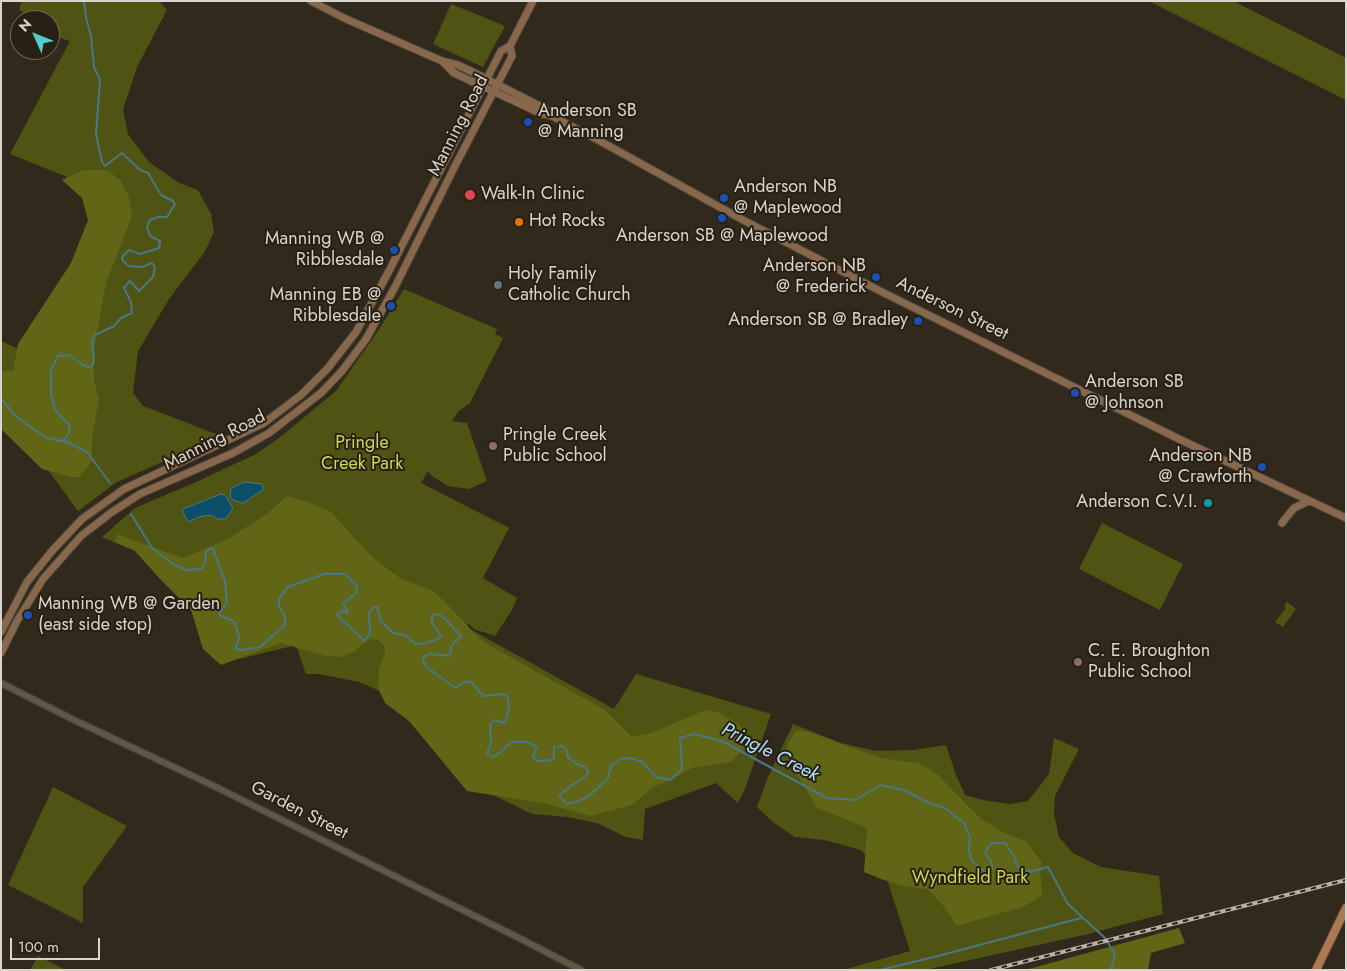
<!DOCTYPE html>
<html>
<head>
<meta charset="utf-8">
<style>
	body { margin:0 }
	#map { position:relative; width:1347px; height:971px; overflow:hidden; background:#312a1c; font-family:Jost,sans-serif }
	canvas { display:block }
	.frame { position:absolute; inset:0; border:2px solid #d9d4cc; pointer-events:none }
	.north { position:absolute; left:10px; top:10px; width:50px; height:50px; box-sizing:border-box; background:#282013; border:1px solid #6f685d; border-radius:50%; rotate:314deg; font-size:14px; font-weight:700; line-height:20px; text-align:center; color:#d9d4cc }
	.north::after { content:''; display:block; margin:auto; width:18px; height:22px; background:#52cdcd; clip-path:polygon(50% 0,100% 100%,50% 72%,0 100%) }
	.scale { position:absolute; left:10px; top:938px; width:90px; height:22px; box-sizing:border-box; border:2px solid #d9d4cc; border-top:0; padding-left:6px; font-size:15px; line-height:18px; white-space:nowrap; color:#d9d4cc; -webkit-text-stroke:4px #282013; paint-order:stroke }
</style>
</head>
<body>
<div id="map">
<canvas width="1347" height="971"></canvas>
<div class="frame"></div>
<div class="north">N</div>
<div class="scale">100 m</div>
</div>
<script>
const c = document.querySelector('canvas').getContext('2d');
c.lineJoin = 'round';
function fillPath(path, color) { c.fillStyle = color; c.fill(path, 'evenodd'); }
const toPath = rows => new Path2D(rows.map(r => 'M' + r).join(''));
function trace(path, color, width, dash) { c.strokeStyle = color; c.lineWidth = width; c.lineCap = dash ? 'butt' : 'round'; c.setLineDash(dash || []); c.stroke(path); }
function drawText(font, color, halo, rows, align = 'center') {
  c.font = font + ' Jost,sans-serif'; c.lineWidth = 4; c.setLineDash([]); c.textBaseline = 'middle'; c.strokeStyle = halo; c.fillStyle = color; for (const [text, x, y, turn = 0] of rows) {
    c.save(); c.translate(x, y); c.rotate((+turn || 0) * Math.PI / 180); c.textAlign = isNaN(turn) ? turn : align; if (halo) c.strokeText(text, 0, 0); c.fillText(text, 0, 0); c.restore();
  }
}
const green = toPath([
	[22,1,159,1,167,10,137,67,123,109,128,134,149,162,179,183,198,190,211,214,214,232,204,253,169,299,138,351,133,393,143,406,221,436,117,482,78,511,19,430,1,410,1,341,30,354,100,206,72,179,10,154,70,41,50,35,50,20,32,20,19,9],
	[1149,1,1233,1,1346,58,1346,100],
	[451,4,505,26,483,67,433,44],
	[404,289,497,329,495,334,503,338,470,403,458,412,452,421,467,423,487,481,469,489,448,486,432,476,428,471,421,483,509,528,483,578,517,598,512,610,495,636,474,629,468,623,468,628,614,709,636,674,771,714,745,789,738,803,716,783,645,809,643,840,626,837,597,823,568,817,532,814,491,794,405,702,359,682,319,674,306,674,296,645,239,659,222,649,176,575,139,553,102,537,135,508,196,482,256,454,279,438,336,391,378,331],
	[1102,523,1183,564,1160,610,1079,569],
	[1287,602,1296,609,1283,627,1275,622,1286,608,1284,606],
	[793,724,841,743,876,751,914,750,946,745,956,775,965,795,983,800,1010,804,1028,801,1049,774,1054,738,1079,749,1055,796,1054,814,1059,837,1073,853,1101,867,1159,876,1163,914,1088,934,925,970,843,970,910,951,887,879,861,850,824,840,795,837,774,823,757,807,768,777],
	[53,787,127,826,83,887,83,923,8,885],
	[38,956,65,970,30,970]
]);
const forest = toPath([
	[83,170,107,170,121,181,129,197,132,216,106,283,94,350,94,381,99,399,92,438,92,460,80,477,71,477,42,469,1,429,1,371,13,371,18,344,71,263,88,220,82,198,62,180],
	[287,496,309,502,331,512,373,558,400,578,433,591,445,602,479,638,489,645,605,710,632,737,649,734,705,710,720,713,738,724,750,736,746,747,731,762,692,768,673,779,653,787,632,805,591,816,542,803,467,791,409,721,385,703,378,688,379,668,385,654,384,646,378,640,368,639,354,652,341,657,326,656,281,643,221,665,203,649,191,610,161,580,134,550,115,542,117,534,183,558,228,539,268,513],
	[797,730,809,732,880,758,918,763,937,774,980,818,1002,832,1026,841,1042,863,1040,869,1042,895,1025,906,957,926,942,904,927,889,903,886,881,879,864,872,867,828,817,808,787,758,787,744],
	[1179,928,1185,943,1151,953,1148,970,1025,970]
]);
const water = toPath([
	[245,482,262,484,264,489,243,503,233,500,230,496,231,488,245,482],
	[221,494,226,496,233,509,225,519,218,519,211,515,199,517,188,522,183,512,183,509,221,494]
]);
const stream = toPath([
	[1,399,17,417,46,438,67,442,87,452,110,483],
	[63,441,69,433,70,426,55,410,51,394,51,370,58,356,69,355,83,365,91,368,94,361,92,341,95,335,114,326,121,318,132,313,131,302,124,288,130,281,139,291,153,277,155,267,152,263,142,267,129,266,123,261,122,257,129,250,140,254,159,248,160,243,160,241,150,236,147,227,150,220,158,217,167,217,175,204,173,201,161,195,148,173,140,170,122,153,105,166,102,162,96,134,100,80,94,67,91,36,86,18,84,1],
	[131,514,152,548,173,564,186,570,201,569,205,564,206,552,209,549,213,549,225,581,227,602,219,614,221,616,235,622,239,638,235,649,242,650,260,647,285,625,285,617,279,606,279,598,288,587,324,574,345,574,357,586,356,593,343,604,348,613,342,611,337,615,365,641,370,633,369,613,372,608,377,607,381,621,393,633,405,635,416,644,426,643,438,639,441,636,432,623,432,615,438,614,443,617,461,636,451,646,450,656,430,654,424,657,423,662,428,668,455,688,466,681,471,682,483,696,502,694,508,697,509,707,505,723,494,720,490,725,491,743,487,753,493,757,501,752,506,746,513,742,527,742,537,747,533,757,538,761,552,760,554,757,554,747,563,746,567,751,568,757,575,763,585,767,588,771,588,774,559,795,566,804,576,802,589,796,608,778,611,766,621,759,631,758,642,762,656,777,670,780,682,769,680,738,694,734,722,741,827,798,855,800,881,785,904,790,929,803,945,808,964,823,970,838,969,850,972,861,985,872,992,869,992,863,985,853,991,843,1005,843,1014,856,1017,866,1030,872,1048,867,1068,904,1106,939,1115,955,1111,970],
	[880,970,938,956,1081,918]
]);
const tertiary = toPath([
	[1,683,74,720,216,787,523,940,581,970]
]);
const secondary = toPath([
	[311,1,344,18,442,61,458,65,479,75,546,109,550,115],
	[442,61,454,73,542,114,550,115,600,141,743,220,886,294,1179,439,1346,518],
	[1282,523,1294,508,1309,501],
	[1,632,27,582,52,551,82,519,124,489,264,423,301,395,328,368,356,332,389,271,501,51,510,46,533,1],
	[1,653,17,621,43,579,81,536,112,512,140,494,233,453,269,433,321,393,342,371,366,339,395,287,454,168,512,56,510,46]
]);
const primary = toPath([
	[1316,970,1346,908]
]);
const rail = toPath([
	[991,970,1346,880]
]);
const markers = [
	[528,122,5,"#1a4fb4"],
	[470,195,6,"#e0444e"],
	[724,198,5,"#1a4fb4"],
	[722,218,5,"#1a4fb4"],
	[519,222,5,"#e8710a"],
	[394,250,5,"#1a4fb4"],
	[876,277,5,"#1a4fb4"],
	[498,285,5,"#6b7280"],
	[391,306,5,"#1a4fb4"],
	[918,321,5,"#1a4fb4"],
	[1075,393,5,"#1a4fb4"],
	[493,446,5,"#8d6e63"],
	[1262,467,5,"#1a4fb4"],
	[1208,503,5,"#0f9aa8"],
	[28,615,5,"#1a4fb4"],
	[1078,662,5,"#8d6e63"]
];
const poiNames = [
	["Anderson SB",538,112],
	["@ Manning",538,133],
	["Anderson NB",734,188],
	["@ Maplewood",734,209],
	["Walk-In Clinic",481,195],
	["Hot Rocks",529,222],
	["Anderson SB @ Maplewood",722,237,"center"],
	["Manning WB @",384,240,"right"],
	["Ribblesdale",384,261,"right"],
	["Anderson NB",866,267,"right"],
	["@ Frederick",866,288,"right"],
	["Holy Family",508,275],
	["Catholic Church",508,296],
	["Manning EB @",381,296,"right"],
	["Ribblesdale",381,317,"right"],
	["Anderson SB @ Bradley",908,321,"right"],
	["Anderson SB",1085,383],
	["@ Johnson",1085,404],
	["Pringle Creek",503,436],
	["Public School",503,457],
	["Anderson NB",1252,457,"right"],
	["@ Crawforth",1252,478,"right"],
	["Anderson C.V.I.",1198,503,"right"],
	["Manning WB @ Garden",38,605],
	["(east side stop)",38,626],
	["C. E. Broughton",1088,652],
	["Public School",1088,673]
];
const streetNames = [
	["Manning Road",459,126,-63],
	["Anderson Street",952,309,26],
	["Manning Road",215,441,-27],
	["Garden Street",299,811,27]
];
const parkNames = [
	["Pringle",362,444],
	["Creek Park",362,465],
	["Wyndfield Park",970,879]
];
const waterNames = [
	["Pringle Creek",770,753,27]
];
fillPath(green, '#4f5413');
fillPath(forest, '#606615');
fillPath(water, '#0d4f69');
trace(water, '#4a7787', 1);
trace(stream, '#4a7787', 2);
trace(tertiary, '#4b4539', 8);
trace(secondary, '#4b4539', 9);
trace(primary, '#4b4539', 10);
trace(tertiary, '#5f5748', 5.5);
trace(secondary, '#87684c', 7);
trace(primary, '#af7850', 8);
trace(rail, '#b7b2a8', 4);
trace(rail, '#282013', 2, [5.5]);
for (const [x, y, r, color] of markers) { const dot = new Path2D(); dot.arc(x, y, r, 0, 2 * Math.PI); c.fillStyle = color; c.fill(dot); trace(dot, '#282013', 2); }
drawText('18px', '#d9d4cc', '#282013', poiNames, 'left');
drawText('18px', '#d9d4cc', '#282013', streetNames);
drawText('18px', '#ccd852', '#282013', parkNames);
drawText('italic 19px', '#afe1fb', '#282013', waterNames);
</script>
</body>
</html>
